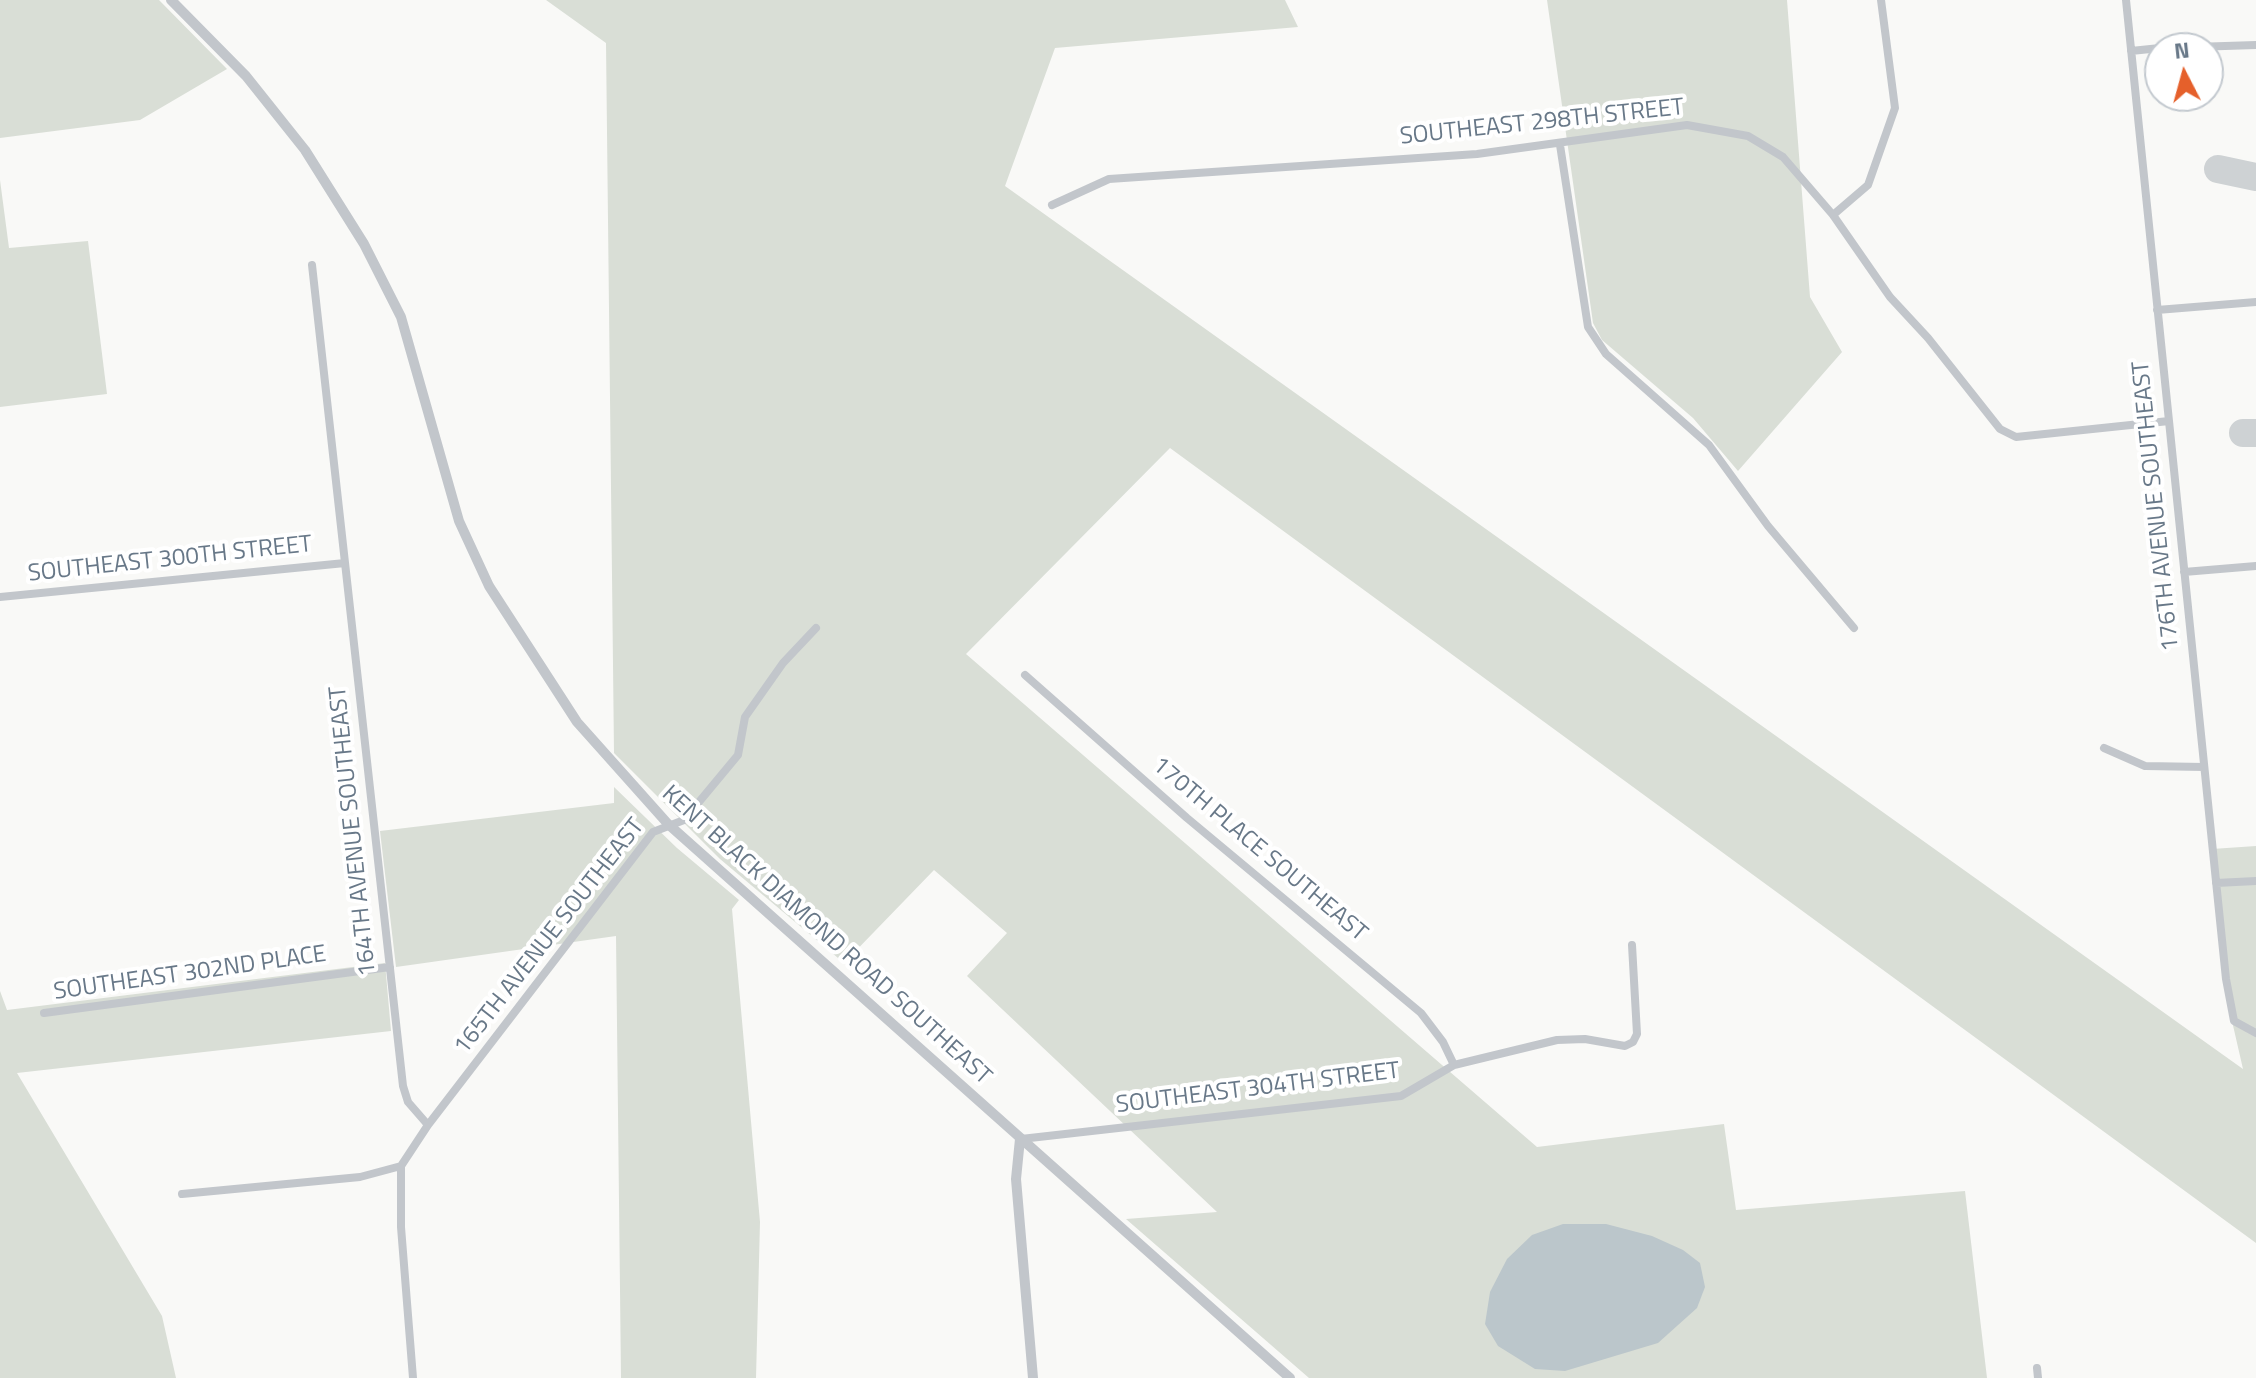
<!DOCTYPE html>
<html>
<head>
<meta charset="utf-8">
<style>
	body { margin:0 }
	#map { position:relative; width:2256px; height:1378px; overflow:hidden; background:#f9f9f7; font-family:"Titillium Web",sans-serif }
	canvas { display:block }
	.north { position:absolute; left:2144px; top:32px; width:80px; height:80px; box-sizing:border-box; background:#fff; border:2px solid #c3c9cf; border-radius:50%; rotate:354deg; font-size:22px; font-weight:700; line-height:32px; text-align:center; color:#687888 }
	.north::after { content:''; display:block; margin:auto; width:28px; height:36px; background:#e5602b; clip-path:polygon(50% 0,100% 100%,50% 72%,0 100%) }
</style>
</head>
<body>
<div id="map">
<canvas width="2256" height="1378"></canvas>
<div class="north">N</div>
</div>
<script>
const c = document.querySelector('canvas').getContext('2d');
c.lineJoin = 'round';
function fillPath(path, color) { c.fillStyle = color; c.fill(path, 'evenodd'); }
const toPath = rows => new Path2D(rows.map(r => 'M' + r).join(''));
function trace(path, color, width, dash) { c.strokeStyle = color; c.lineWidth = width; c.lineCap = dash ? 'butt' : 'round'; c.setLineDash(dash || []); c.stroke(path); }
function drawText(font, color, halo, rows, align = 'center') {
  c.font = font + ' "Titillium Web",sans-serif'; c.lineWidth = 8; c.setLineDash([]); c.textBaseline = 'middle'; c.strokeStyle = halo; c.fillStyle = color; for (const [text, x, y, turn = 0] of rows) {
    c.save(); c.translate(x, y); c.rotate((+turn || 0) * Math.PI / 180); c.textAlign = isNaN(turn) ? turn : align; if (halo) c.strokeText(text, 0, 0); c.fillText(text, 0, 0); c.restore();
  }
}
const green = toPath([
	[0,0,159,0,227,69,140,120,0,138],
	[546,0,1285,0,1298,27,1055,48,1005,186,2243,1069,2229,1008,2212,849,2256,846,2256,1243,1170,448,966,654,1537,1147,1724,1124,1736,1210,1965,1191,1987,1378,1309,1378,1126,1219,1217,1212,967,976,1007,933,934,870,844,963,720,859,614,753,606,43],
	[1547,0,1787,0,1810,297,1842,352,1738,471,1693,418,1602,340,1593,323],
	[0,180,9,248,88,241,107,394,0,407],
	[614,787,677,848,739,900,732,909,760,1222,756,1378,621,1378,616,936,396,967,380,831,614,803],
	[385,963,391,1031,17,1073,162,1316,176,1378,0,1378,0,991,7,1010]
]);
const water = toPath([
	[1563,1224,1606,1224,1652,1236,1683,1250,1700,1263,1705,1287,1697,1308,1658,1343,1565,1371,1535,1369,1498,1346,1485,1324,1490,1292,1507,1259,1532,1235]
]);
const taxiway = toPath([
	[2218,169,2256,177],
	[2243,433,2256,433]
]);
const minor = toPath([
	[2126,0,2226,979,2234,1021,2256,1033],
	[2163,48,2256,45],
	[2131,51,2160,48],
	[1560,145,1588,327,1606,354,1709,445,1768,526,1854,628],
	[1052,205,1109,179,1477,154,1687,125,1748,136,1783,157,1833,215,1890,297,1928,338,2000,429,2016,437,2169,421],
	[1833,215,1868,185,1895,108,1881,0],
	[312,265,403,1086,408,1102,428,1125,401,1166,401,1227,413,1378],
	[2157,310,2256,302],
	[2184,572,2256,566],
	[0,597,345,563],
	[1025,675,1187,818,1421,1013,1443,1042,1454,1065],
	[2104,748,2145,766,2204,767],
	[2216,883,2256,881],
	[44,1013,390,967],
	[428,1125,653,832,684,820,738,755,745,717,783,663,816,628],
	[1021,1139,1401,1096,1454,1065,1557,1040,1585,1039,1625,1046,1633,1042,1637,1034,1632,945],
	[182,1194,360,1177,401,1166],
	[2037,1368,2038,1378]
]);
const tertiary = toPath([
	[171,0,246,76,305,150,364,244,401,317,459,521,489,586,577,722,668,824,1290,1378],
	[1020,1139,1016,1179,1033,1378]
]);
const streetNames = [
	["SOUTHEAST 298TH STREET",1542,123,-6],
	["176TH AVENUE SOUTHEAST",2157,506,-96],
	["SOUTHEAST 300TH STREET",170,560,-6],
	["164TH AVENUE SOUTHEAST",354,831,-96],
	["170TH PLACE SOUTHEAST",1259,850,40],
	["KENT BLACK DIAMOND ROAD SOUTHEAST",826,936,42],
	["165TH AVENUE SOUTHEAST",550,937,-52],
	["SOUTHEAST 302ND PLACE",190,974,-8],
	["SOUTHEAST 304TH STREET",1258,1089,-7]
];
fillPath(green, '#d9ded6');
fillPath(water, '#bbc6cb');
trace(taxiway, '#ced2d4', 28);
trace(minor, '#c2c6cb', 8);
trace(tertiary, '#c2c6cb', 10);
drawText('24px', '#687888', '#fff', streetNames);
</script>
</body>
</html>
